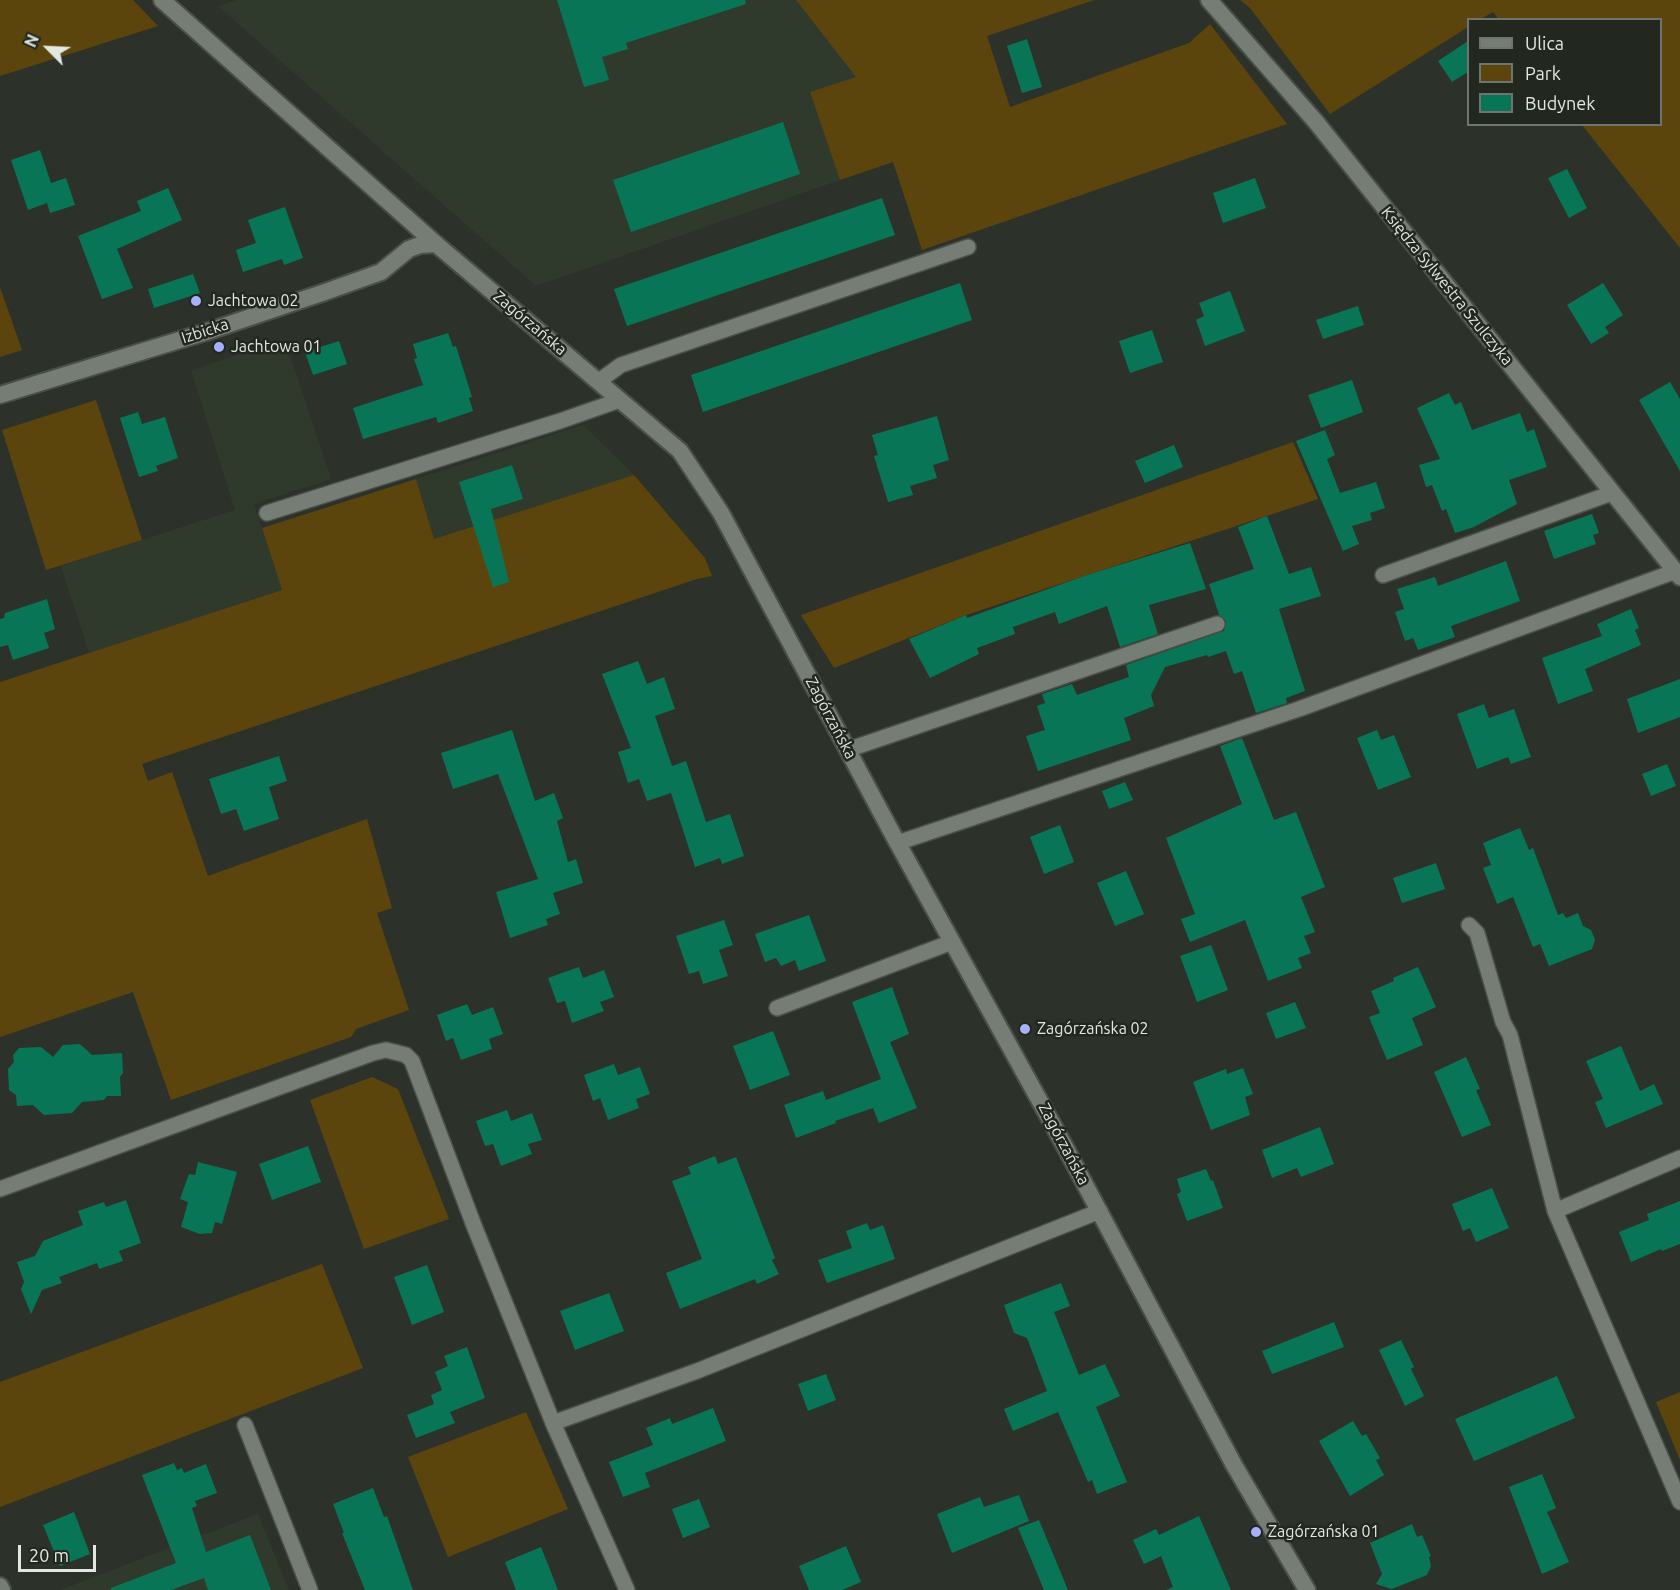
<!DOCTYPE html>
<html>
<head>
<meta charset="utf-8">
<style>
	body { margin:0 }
	#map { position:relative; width:1680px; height:1590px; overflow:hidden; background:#2c322a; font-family:Ubuntu,sans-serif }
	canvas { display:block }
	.legend { position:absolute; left:1467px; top:18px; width:195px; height:108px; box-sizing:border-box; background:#222820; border:2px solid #6f746e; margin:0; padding:8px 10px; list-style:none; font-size:18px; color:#e3e7e2 }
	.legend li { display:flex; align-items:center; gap:12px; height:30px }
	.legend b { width:30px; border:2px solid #6f746e }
	.north { position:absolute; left:18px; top:18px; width:60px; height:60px; -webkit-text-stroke:4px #222820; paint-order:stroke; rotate:294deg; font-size:16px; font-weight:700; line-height:24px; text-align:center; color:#e3e7e2 }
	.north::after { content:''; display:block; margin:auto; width:21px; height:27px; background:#e3e7e2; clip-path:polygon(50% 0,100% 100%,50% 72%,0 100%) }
	.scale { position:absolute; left:18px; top:1545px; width:78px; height:27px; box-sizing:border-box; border:3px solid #e3e7e2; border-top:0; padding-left:8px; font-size:18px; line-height:21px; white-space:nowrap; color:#e3e7e2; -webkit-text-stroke:4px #222820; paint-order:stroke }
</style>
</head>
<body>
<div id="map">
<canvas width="1680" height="1590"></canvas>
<ul class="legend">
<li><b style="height:8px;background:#767d74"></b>Ulica</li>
<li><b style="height:16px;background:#5c450d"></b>Park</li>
<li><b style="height:16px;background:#097557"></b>Budynek</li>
</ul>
<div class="north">N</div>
<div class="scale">20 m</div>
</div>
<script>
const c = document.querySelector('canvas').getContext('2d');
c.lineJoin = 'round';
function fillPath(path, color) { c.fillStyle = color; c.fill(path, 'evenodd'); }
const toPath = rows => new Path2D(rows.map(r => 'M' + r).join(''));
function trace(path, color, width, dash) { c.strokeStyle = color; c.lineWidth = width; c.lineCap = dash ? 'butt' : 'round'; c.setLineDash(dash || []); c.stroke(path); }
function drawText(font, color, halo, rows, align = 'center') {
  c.font = font + ' Ubuntu,sans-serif'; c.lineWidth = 5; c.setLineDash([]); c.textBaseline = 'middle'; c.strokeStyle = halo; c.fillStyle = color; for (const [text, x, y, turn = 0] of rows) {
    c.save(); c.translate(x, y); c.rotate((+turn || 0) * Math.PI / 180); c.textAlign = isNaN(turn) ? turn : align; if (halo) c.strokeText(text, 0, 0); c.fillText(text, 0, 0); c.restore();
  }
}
const built = toPath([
	[237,0,796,0,857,78,810,92,840,180,536,286,218,6],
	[285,340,331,479,254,504,282,590,89,653,61,566,235,510,191,370],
	[583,425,634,475,434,539,416,479],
	[258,1514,289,1590,60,1590]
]);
const green = toPath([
	[0,0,133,0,158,26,0,76],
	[796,0,1094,0,987,36,1010,107,1189,43,1210,24,1287,124,922,250,893,162,840,180,810,92,856,77],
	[1240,0,1680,0,1680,248,1582,125,1660,124,1660,20,1499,20,1493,12,1481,19,1468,20,1468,27,1330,114,1250,8],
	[0,287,22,350,0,357],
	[96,400,142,540,46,570,2,430],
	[1293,442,1318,499,966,615,834,668,801,615],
	[634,475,705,558,712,576,697,579,142,764,148,781,172,772,208,876,367,819,392,908,377,913,409,1010,356,1029,351,1037,171,1100,133,992,0,1037,0,682,282,590,262,528,416,479,434,539],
	[372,1077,398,1089,449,1219,364,1249,310,1100],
	[322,1264,363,1368,0,1507,0,1382],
	[1680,1392,1680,1460,1656,1402],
	[526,1412,568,1509,448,1557,408,1457]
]);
const building = toPath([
	[557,0,745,0,746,4,626,43,628,49,602,57,609,80,584,87],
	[1027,39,1042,87,1022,93,1007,46],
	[1468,41,1468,72,1452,82,1438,61],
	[783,122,800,174,631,232,613,180],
	[40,150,51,183,66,178,75,205,50,213,47,203,28,210,11,160],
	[1567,169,1587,208,1569,218,1548,178],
	[1255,178,1266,208,1223,223,1213,193],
	[168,188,182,220,117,249,133,288,102,299,78,236,141,211,137,201],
	[882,198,895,235,627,326,614,289],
	[285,207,303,258,284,265,282,259,243,272,236,250,256,243,248,220],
	[193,274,200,293,154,308,148,289],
	[960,283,972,320,703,412,691,375],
	[1603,283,1623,315,1605,327,1609,333,1591,344,1567,305],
	[1230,291,1245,331,1205,346,1196,320,1204,316,1199,303],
	[1358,306,1364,325,1323,339,1316,320],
	[1152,330,1163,362,1130,373,1119,341],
	[448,333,453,347,456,346,472,397,469,398,473,411,438,423,436,417,363,439,353,408,423,385,414,359,417,358,413,344],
	[339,341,347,364,313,375,305,352],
	[1352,380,1363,412,1321,428,1308,395],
	[1670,382,1680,399,1680,471,1639,400],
	[1449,393,1455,405,1461,402,1472,430,1520,413,1527,432,1534,429,1547,467,1509,480,1517,504,1474,527,1455,533,1446,509,1442,511,1432,485,1426,487,1419,465,1440,459,1417,408],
	[138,412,142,424,165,417,178,458,156,466,158,471,139,477,120,418],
	[937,416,949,460,933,465,937,478,910,486,913,495,888,502,874,456,878,455,872,435],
	[1325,430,1335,455,1327,459,1340,493,1376,482,1385,508,1370,513,1372,520,1352,526,1359,544,1343,551,1296,441],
	[1174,445,1183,467,1145,483,1135,461],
	[512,465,523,499,491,509,509,582,493,587,459,482],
	[1592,514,1599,533,1593,535,1596,544,1554,559,1544,531],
	[1267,516,1289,574,1311,567,1321,596,1279,609,1305,691,1286,698,1287,703,1256,713,1242,671,1234,674,1226,651,1208,657,1207,655,1165,667,1151,695,1154,706,1124,718,1131,740,1038,771,1026,736,1045,730,1037,706,1045,703,1042,694,1072,684,1077,695,1129,677,1126,665,1224,631,1226,621,1219,615,1209,584,1254,569,1238,527],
	[1190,543,1206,589,1149,605,1158,634,1120,647,1107,606,1059,624,1055,612,1013,627,1015,634,977,648,979,654,930,678,909,639,966,615,967,618,1087,575],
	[1506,561,1520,601,1451,626,1455,637,1418,650,1413,638,1405,641,1395,612,1404,609,1397,589,1435,577,1438,586],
	[47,599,55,629,44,633,49,648,13,660,8,645,0,647,0,619,4,618,5,613],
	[1631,609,1639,628,1635,630,1641,645,1585,669,1593,691,1558,704,1542,658,1602,636,1597,624],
	[638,661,647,684,664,677,675,709,655,716,672,766,686,761,706,822,730,814,744,856,722,864,720,858,695,867,671,793,647,801,639,779,628,783,618,752,631,748,602,674],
	[1680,679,1680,717,1638,733,1627,699],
	[1484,704,1489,718,1514,709,1531,757,1511,764,1508,757,1477,769,1457,714],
	[512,730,535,801,554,793,563,818,557,821,568,862,576,859,583,883,553,893,560,914,546,919,548,925,510,938,496,892,538,879,498,774,453,789,441,753],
	[1377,730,1381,740,1394,735,1411,777,1378,790,1357,738],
	[1242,738,1274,820,1296,812,1325,887,1301,897,1315,932,1304,936,1311,953,1298,958,1302,968,1268,981,1245,920,1190,942,1181,919,1195,914,1166,838,1242,804,1220,746],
	[279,756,287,781,269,787,279,819,244,831,236,809,221,814,209,779],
	[1667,764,1676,786,1651,796,1642,774],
	[1125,782,1133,800,1109,809,1102,791],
	[1060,825,1074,862,1044,874,1030,837],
	[1520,828,1529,850,1533,848,1558,915,1563,913,1566,918,1578,913,1583,926,1591,930,1595,940,1592,949,1549,966,1540,944,1533,947,1513,897,1497,904,1483,868,1491,865,1483,843],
	[1436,863,1445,889,1402,903,1393,878],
	[1126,871,1144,914,1115,926,1097,883],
	[809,915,826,961,799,971,795,960,781,966,776,958,765,962,755,934],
	[724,920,733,945,719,950,728,976,703,984,699,971,689,974,676,936],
	[1211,945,1228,990,1197,1002,1180,956],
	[579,967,583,978,604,970,614,997,600,1002,604,1011,572,1023,565,1001,557,1003,548,978],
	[1418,967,1436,1007,1412,1018,1423,1045,1387,1060,1369,1017,1380,1013,1371,991,1394,981,1393,978],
	[892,987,909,1034,890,1042,917,1108,879,1123,873,1108,835,1121,836,1123,796,1138,784,1105,823,1091,826,1100,881,1079,852,1002],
	[1295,1002,1306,1028,1276,1039,1266,1013],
	[467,1004,472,1015,493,1007,503,1034,489,1039,492,1049,461,1060,453,1038,446,1041,437,1015],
	[773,1031,790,1075,750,1090,733,1046],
	[80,1044,92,1055,122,1053,123,1073,120,1077,121,1096,107,1096,104,1100,82,1102,72,1113,44,1115,33,1105,17,1106,16,1095,9,1090,8,1069,14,1062,13,1055,19,1048,41,1047,53,1057,63,1045],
	[1621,1046,1640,1091,1654,1084,1663,1104,1606,1128,1595,1102,1603,1099,1586,1061],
	[1466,1057,1480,1089,1476,1090,1491,1125,1462,1137,1434,1072],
	[614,1064,618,1075,640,1067,650,1094,636,1099,639,1108,608,1120,600,1098,593,1101,584,1075],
	[1243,1068,1253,1094,1245,1097,1250,1115,1211,1130,1193,1082,1226,1069,1227,1074],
	[507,1110,511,1121,532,1113,542,1140,528,1144,532,1154,501,1166,493,1144,485,1146,476,1121],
	[1320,1127,1334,1164,1301,1177,1297,1168,1272,1178,1262,1150],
	[308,1146,321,1182,272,1200,259,1164],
	[715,1156,718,1164,736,1157,775,1258,772,1260,779,1274,757,1284,755,1279,680,1309,666,1273,702,1259,672,1181,691,1174,688,1167],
	[198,1162,237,1172,222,1224,215,1222,212,1233,200,1234,181,1227,188,1202,180,1199,189,1174,195,1175],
	[1206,1169,1211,1181,1213,1180,1223,1208,1187,1221,1177,1194,1181,1192,1177,1179],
	[1492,1188,1509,1228,1476,1242,1470,1228,1463,1231,1452,1204],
	[126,1200,141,1243,119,1251,123,1261,99,1269,97,1263,59,1277,62,1283,42,1290,31,1314,21,1289,24,1282,17,1262,35,1256,43,1241,83,1225,78,1211,104,1202,106,1207],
	[1680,1201,1680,1244,1662,1251,1661,1249,1631,1262,1619,1232,1649,1220,1647,1214],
	[867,1223,870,1230,883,1225,895,1259,827,1283,818,1260,852,1248,846,1231],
	[427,1265,444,1312,412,1325,394,1277],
	[1061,1283,1070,1306,1054,1312,1079,1375,1105,1364,1120,1396,1096,1407,1127,1482,1097,1494,1092,1480,1088,1482,1058,1412,1013,1431,1004,1409,1047,1391,1027,1338,1014,1333,1004,1305],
	[609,1293,624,1331,575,1350,560,1311],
	[1334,1322,1344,1347,1272,1374,1262,1351],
	[1401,1340,1414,1367,1411,1369,1424,1396,1405,1406,1379,1350],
	[467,1347,485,1398,450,1412,455,1423,416,1438,407,1415,434,1404,431,1395,442,1390,435,1372,448,1366,444,1356],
	[826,1374,836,1400,808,1411,798,1384],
	[1557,1376,1575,1418,1474,1461,1455,1419],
	[713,1408,726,1441,645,1473,650,1487,623,1497,609,1462,653,1445,646,1428,670,1418,672,1424],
	[1353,1421,1362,1436,1366,1434,1380,1458,1376,1460,1384,1475,1350,1496,1319,1441],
	[174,1463,177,1470,182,1468,184,1473,206,1464,217,1493,195,1501,197,1506,192,1508,206,1552,250,1535,271,1590,208,1590,204,1578,171,1590,111,1590,111,1588,176,1563,142,1475],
	[1542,1474,1556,1508,1547,1512,1569,1562,1542,1574,1509,1487],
	[373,1488,384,1517,387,1516,413,1590,365,1590,342,1533,344,1533,333,1504],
	[1019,1495,1029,1521,952,1553,937,1514,980,1497,984,1507],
	[699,1499,710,1527,683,1538,672,1509],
	[74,1512,90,1554,60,1566,43,1525],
	[1199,1516,1231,1590,1166,1590,1173,1587,1161,1556,1144,1564,1133,1540,1156,1529,1159,1535],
	[1039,1520,1068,1590,1044,1590,1018,1528],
	[1412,1524,1417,1537,1422,1535,1431,1556,1429,1557,1431,1566,1427,1575,1392,1589,1376,1584,1382,1574,1370,1543],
	[846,1546,861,1582,842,1590,809,1590,799,1566],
	[541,1547,558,1590,516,1590,505,1562]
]);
const service = toPath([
	[599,381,621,365,968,247],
	[267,513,560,421,620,400],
	[1383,575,1612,493],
	[847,750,1217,624],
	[897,843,1299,709,1676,571],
	[1469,925,1477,933,1503,1022,1510,1035,1555,1211,1680,1502],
	[777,1008,952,942],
	[0,1189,373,1053,386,1050,406,1055,412,1061,473,1223,553,1423,627,1590],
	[1555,1211,1680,1158],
	[553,1423,697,1371,1100,1211],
	[245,1425,310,1590]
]);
const minor = toPath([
	[162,0,436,244],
	[1209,0,1316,122,1680,577],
	[0,1586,2,1590]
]);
const tertiary = toPath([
	[0,395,209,331,325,292,381,272,409,249,420,245,436,244,680,451,721,513,891,831,1064,1145,1234,1465,1307,1590]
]);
const markers = [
	[196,301,6,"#a6b1fc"],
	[219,347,6,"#a6b1fc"],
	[1025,1029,6,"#a6b1fc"],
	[1256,1532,6,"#a6b1fc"]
];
const streetNames = [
	["Księdza Sylwestra Szulczyka",1447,286,51],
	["Zagórzańska",530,323,40],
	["Izbicka",205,331,-18],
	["Zagórzańska",831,718,62],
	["Zagórzańska",1064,1144,62]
];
const poiNames = [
	["Jachtowa 02",208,301],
	["Jachtowa 01",231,347],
	["Zagórzańska 02",1037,1029],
	["Zagórzańska 01",1268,1532]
];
fillPath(built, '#2f3a2d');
fillPath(green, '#5c450d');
fillPath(building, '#097557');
trace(service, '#4a4f48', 18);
trace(minor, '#4a4f48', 20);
trace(tertiary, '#4a4f48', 20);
trace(service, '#767d74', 15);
trace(minor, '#767d74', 16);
trace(tertiary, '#767d74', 16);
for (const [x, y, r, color] of markers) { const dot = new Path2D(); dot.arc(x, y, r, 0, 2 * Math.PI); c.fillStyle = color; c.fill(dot); trace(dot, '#222820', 2); }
drawText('16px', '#e3e7e2', '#222820', streetNames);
drawText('16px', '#e3e7e2', '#222820', poiNames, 'left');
</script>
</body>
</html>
